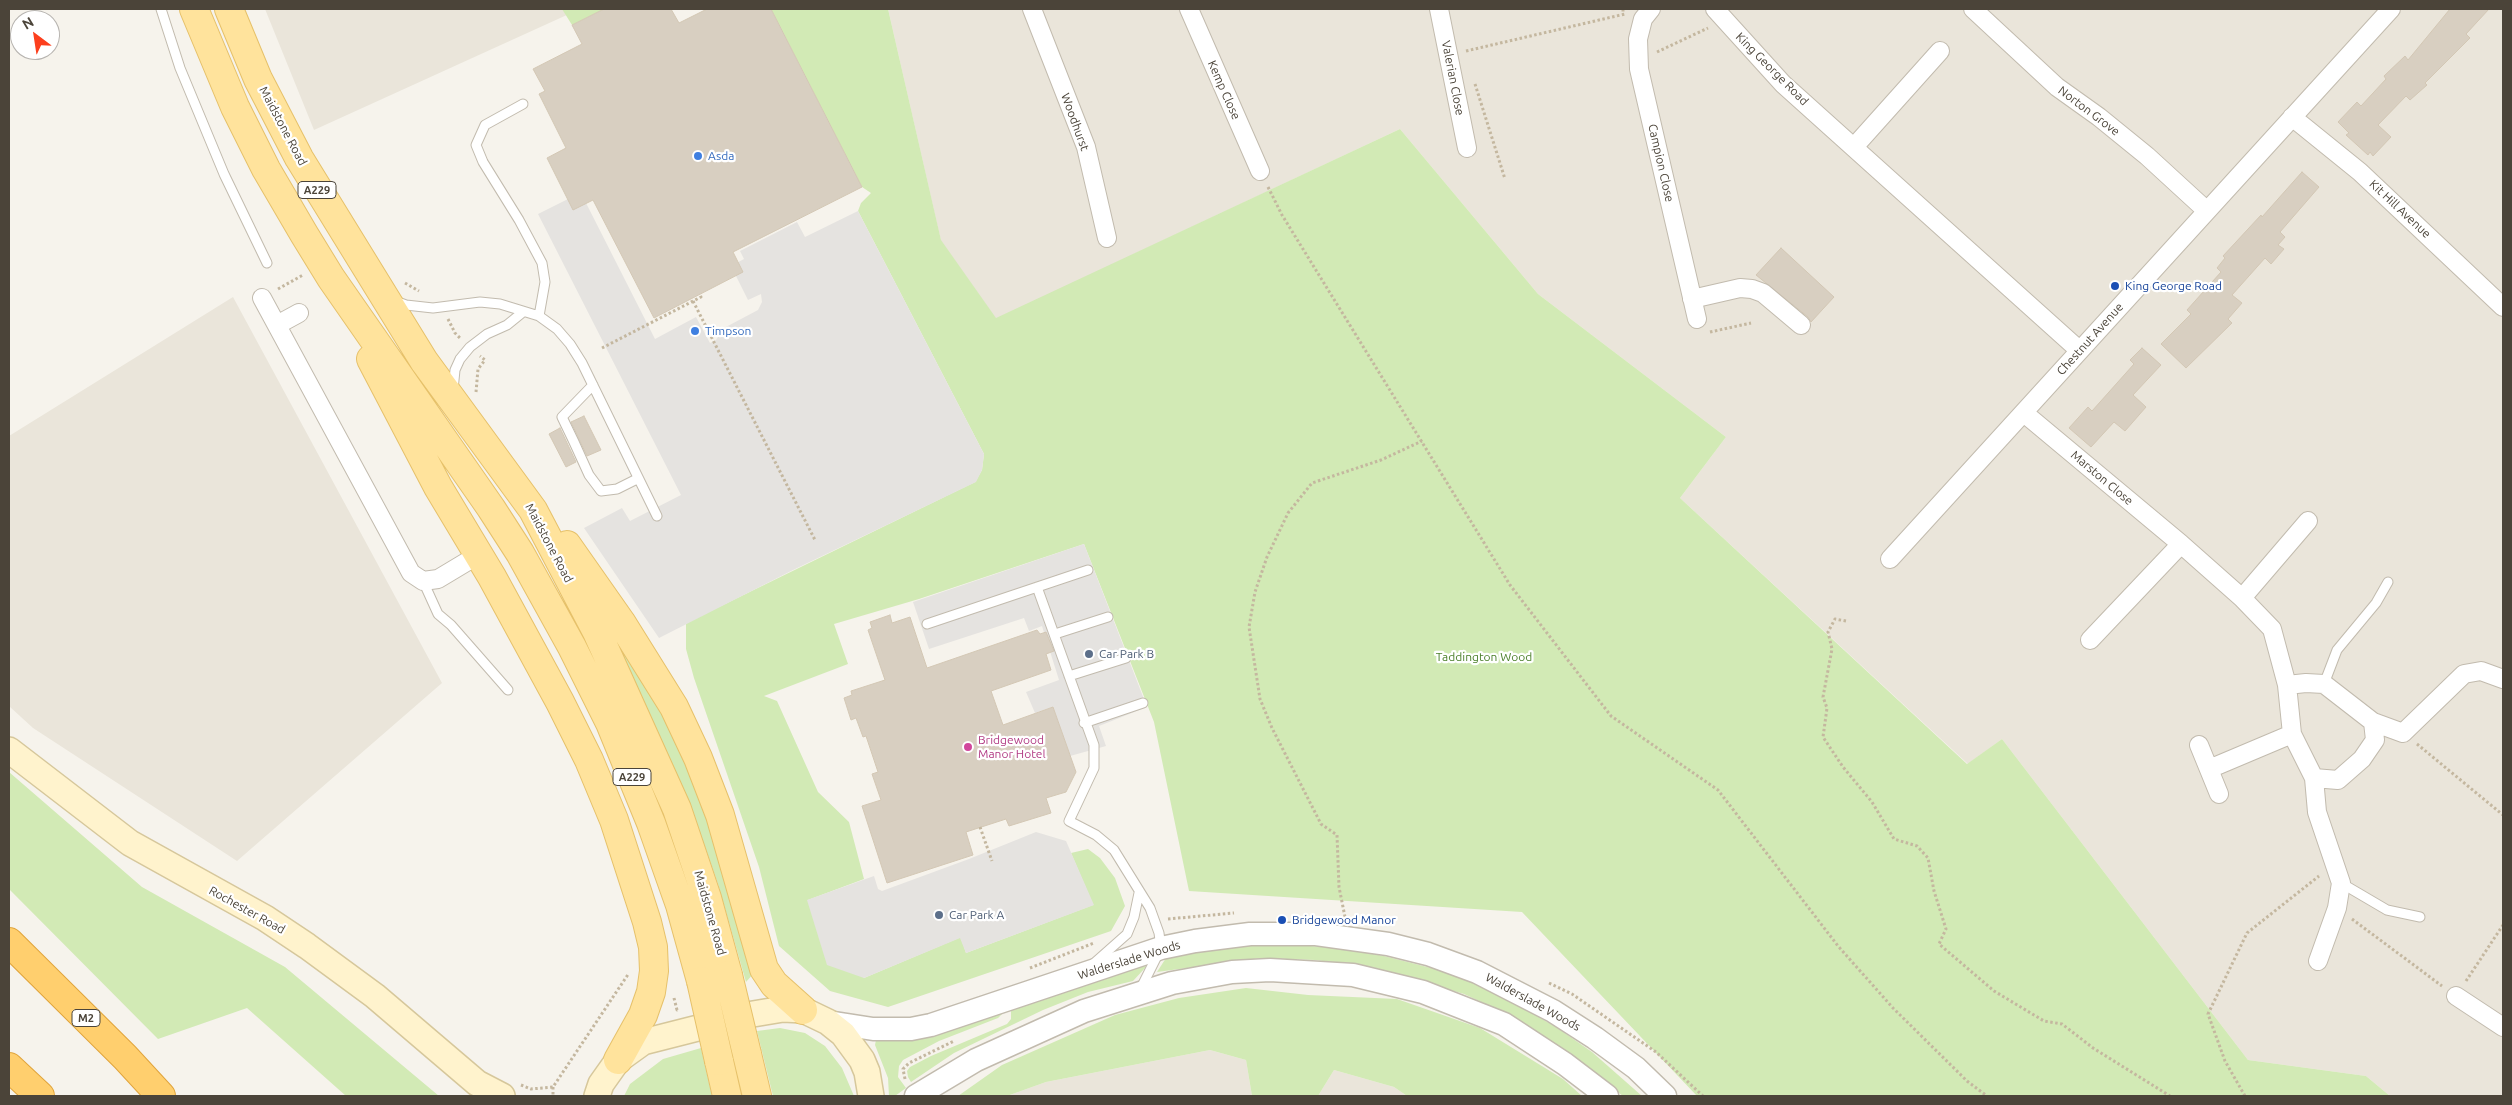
<!DOCTYPE html>
<html>
<head>
<meta charset="utf-8">
<style>
	body { margin:0 }
	#map { position:relative; width:2512px; height:1105px; overflow:hidden; background:#f6f3ec; font-family:Ubuntu,sans-serif }
	canvas { display:block }
	.frame { position:absolute; inset:0; border:10px solid #4b4439; pointer-events:none }
	.north { position:absolute; left:10px; top:10px; width:50px; height:50px; box-sizing:border-box; background:#fff; border:1px solid #b7b4b0; border-radius:50%; rotate:329deg; font-size:14px; font-weight:700; line-height:20px; text-align:center; color:#4b4439 }
	.north::after { content:''; display:block; margin:auto; width:18px; height:22px; background:#fc3f1d; clip-path:polygon(50% 0,100% 100%,50% 72%,0 100%) }
</style>
</head>
<body>
<div id="map">
<canvas width="2512" height="1105"></canvas>
<div class="frame"></div>
<div class="north">N</div>
</div>
<script>
const c = document.querySelector('canvas').getContext('2d');
c.lineJoin = 'round';
function fillPath(path, color) { c.fillStyle = color; c.fill(path, 'evenodd'); }
const toPath = rows => new Path2D(rows.map(r => 'M' + r).join(''));
function trace(path, color, width, dash) { c.strokeStyle = color; c.lineWidth = width; c.lineCap = dash ? 'butt' : 'round'; c.setLineDash(dash || []); c.stroke(path); }
function drawText(font, color, halo, rows, align = 'center') {
  c.font = font + ' Ubuntu,sans-serif'; c.lineWidth = 4.5; c.setLineDash([]); c.textBaseline = 'middle'; c.strokeStyle = halo; c.fillStyle = color; for (const [text, x, y, turn = 0] of rows) {
    c.save(); c.translate(x, y); c.rotate((+turn || 0) * Math.PI / 180); c.textAlign = isNaN(turn) ? turn : align; if (halo) c.strokeText(text, 0, 0); c.fillText(text, 0, 0); c.restore();
  }
}
const residential = toPath([
	[265,9,580,9,314,130],
	[888,9,2503,9,2503,1096,2390,1096,2366,1076,2248,1060,2002,739,1968,764,1680,498,1726,437,1538,294,1400,129,996,319,941,241],
	[233,297,442,683,237,861,33,728,9,706,9,436],
	[1210,1050,1246,1060,1252,1096,1007,1096,1046,1082],
	[1334,1070,1394,1087,1407,1096,1318,1096]
]);
const green = toPath([
	[562,9,604,9,572,25],
	[771,9,888,9,941,240,996,318,1400,129,1538,294,1726,437,1680,498,1967,764,2002,739,2248,1060,2366,1076,2390,1096,1697,1096,1522,912,1189,891,1154,722,1084,544,919,599,834,624,848,664,764,696,777,701,818,792,849,822,864,879,808,900,864,978,961,937,966,953,1093,905,1071,853,1088,849,1100,858,1115,878,1125,906,1111,931,888,1007,830,991,779,946,759,867,694,678,686,649,686,623,975,482,982,470,984,454,858,211,861,203,871,193,862,187],
	[628,650,664,709,712,831,740,937,754,973,746,982,718,884,690,804,621,655],
	[9,772,142,887,285,967,439,1096,346,1096,247,1008,158,1039,9,889],
	[1278,944,1343,948,1384,956,1451,973,1490,989,1556,1027,1592,1052,1642,1096,1623,1096,1547,1038,1490,1006,1464,994,1376,968,1315,960,1261,958,1157,972,1166,958,1171,956,1243,946],
	[1144,964,1146,967,1133,981,1088,992,1043,1010,954,1053,911,1082,908,1077,907,1071,910,1067,931,1056,1007,1024,1011,1019,1011,1009],
	[1246,988,1308,995,1397,999,1480,1028,1563,1079,1582,1096,1407,1096,1394,1087,1334,1070,1318,1096,1252,1096,1246,1060,1210,1050,1046,1082,1007,1096,958,1096,1002,1065,1115,1015,1179,998],
	[1003,1013,998,1018,939,1041,903,1060,899,1066,898,1077,906,1088,895,1096,889,1096,888,1078,875,1045,876,1040,906,1040],
	[780,1028,805,1033,825,1046,842,1068,854,1096,773,1096,757,1031],
	[701,1048,712,1096,624,1096,630,1084,663,1059]
]);
const parking = toPath([
	[568,199,586,203,655,339,696,317,710,343,716,340,724,328,758,310,762,302,761,294,748,300,731,266,744,259,740,251,797,222,805,237,858,211,984,454,982,470,976,482,793,570,659,638,584,528,622,508,630,521,681,495,538,214],
	[1084,544,1147,707,1099,726,1106,746,1070,756,1053,707,1035,713,1026,692,1059,680,1042,626,1029,631,1024,618,929,649,913,602],
	[1036,832,1066,841,1094,905,966,953,960,938,864,978,827,965,807,900,874,876,878,889,882,891,969,859]
]);
const building = toPath([
	[604,9,671,9,679,23,707,9,771,9,862,187,733,252,743,272,654,318,593,200,573,210,547,158,566,148,539,94,545,91,533,69,582,44,572,25,604,9],
	[2450,9,2489,9,2466,34,2470,38,2425,83,2427,85,2410,100,2406,96,2378,125,2391,137,2373,156,2370,152,2368,155,2346,135,2349,133,2338,122,2357,102,2361,106,2386,79,2384,76,2405,56,2408,60,2450,9],
	[2302,172,2319,187,2280,232,2285,237,2278,245,2284,249,2271,264,2265,258,2232,295,2242,303,2228,319,2232,323,2186,368,2161,344,2191,314,2187,310,2221,272,2217,268,2225,258,2223,256,2261,215,2262,217,2302,172],
	[1781,248,1834,297,1811,322,1808,317,1756,275,1781,248],
	[2142,348,2161,365,2133,395,2146,407,2125,431,2114,422,2091,447,2069,428,2088,407,2092,411,2134,364,2130,360,2142,348],
	[584,416,601,450,587,456,571,422,584,416],
	[560,428,576,462,566,467,549,434,560,428],
	[890,615,892,623,910,617,927,668,1037,630,1040,634,1046,632,1054,651,1046,654,1051,670,991,691,1003,725,1053,707,1076,772,1066,792,1046,798,1051,813,1009,826,1006,819,966,832,973,855,887,883,862,806,881,800,872,774,878,772,866,736,863,737,856,718,851,720,844,698,852,695,851,691,885,680,868,630,872,628,870,622,890,615]
]);
const path = toPath([
	[1623,9,1623,14],
	[1466,51,1625,14],
	[1657,52,1708,28],
	[1475,84,1505,179],
	[1268,187,1282,215,1510,585,1611,716,1718,790,1838,946,1893,1008,1967,1081,1987,1096],
	[405,283,419,291],
	[278,289,303,275],
	[693,301,815,540],
	[448,319,455,333,461,339],
	[1710,332,1751,323],
	[602,348,701,297,700,295],
	[476,392,478,369,485,360,480,356],
	[1846,621,1835,619,1828,632,1832,649,1823,697,1827,708,1823,737,1843,767,1872,802,1894,839,1917,846,1928,858,1934,891,1946,929,1939,944,1994,991,2044,1021,2062,1024,2093,1048,2170,1096],
	[2417,744,2503,815],
	[980,827,992,861],
	[1345,917,1339,887,1337,835,1321,824,1272,728,1260,699,1249,627,1255,592,1267,557,1288,513,1312,483,1381,460,1422,441],
	[1168,919,1234,913],
	[2352,919,2442,986],
	[1030,968,1094,943],
	[2466,981,2503,925],
	[1549,983,1572,994,1656,1052,1703,1096],
	[674,998,677,1010,679,1009],
	[905,1079,903,1069,909,1063,954,1041],
	[521,1085,531,1089,553,1087,629,973],
	[553,1087,553,1096],
	[2245,1096,2225,1061,2208,1014,2247,933,2319,876]
]);
const service = toPath([
	[161,9,180,68,224,174,267,263],
	[523,104,485,125,476,145,483,162,519,220,542,263,545,282,539,316],
	[395,301,406,305,433,308,480,302,500,304,539,316,557,329,570,344,582,363,657,516],
	[593,385,562,417,574,442,589,475,601,491,617,489,637,479],
	[453,390,455,370,460,359,470,347,487,334,507,325,523,312],
	[423,581,438,614,451,625,508,690],
	[1037,587,1094,745,1094,768,1069,821,1096,835,1114,850,1150,908,1159,933,1161,948,1141,988],
	[927,624,1088,570],
	[1055,634,1108,617],
	[1069,676,1126,658],
	[2324,684,2337,650,2376,603,2388,582],
	[1084,723,1143,703],
	[2341,883,2387,910,2420,917],
	[1092,965,1127,934,1134,917,1139,893]
]);
const minor = toPath([
	[1032,9,1086,147,1107,238],
	[1189,9,1260,171],
	[1439,9,1467,148],
	[1651,9,1643,19,1638,39,1639,69,1697,319],
	[1715,9,1783,84,2079,350],
	[1973,9,2057,87,2099,117,2147,156,2207,211],
	[2292,117,2360,172,2503,307],
	[1854,147,1940,51],
	[262,298,411,573,423,581,438,579,478,555],
	[1692,299,1740,288,1752,289,1763,293,1801,325],
	[277,325,299,313],
	[2024,413,2181,544,2242,598,2272,629,2287,685,2292,734,2314,778,2317,812,2341,883,2337,908,2318,961],
	[1890,559,2391,9],
	[2242,598,2308,521],
	[2090,640,2181,544],
	[2287,685,2306,683,2324,684,2373,722,2403,733,2464,674,2481,671,2503,679],
	[2199,745,2219,794],
	[2209,769,2292,734],
	[2314,778,2338,780,2362,759,2375,740,2373,722],
	[2456,996,2503,1027]
]);
const tertiary = toPath([
	[828,1022,873,1029,911,1029,931,1025,1161,948,1195,941,1250,934,1316,934,1388,944,1428,954,1477,972,1553,1011,1595,1038,1636,1068,1665,1096],
	[916,1096,976,1060,1084,1011,1172,983,1232,972,1270,970,1353,975,1423,992,1504,1024,1565,1064,1607,1096]
]);
const secondary = toPath([
	[9,750,130,843,265,918,307,946,375,996,477,1083,502,1096],
	[597,1096,601,1084,618,1060,643,1042,753,1014,783,1009,803,1010,828,1022,843,1034,862,1060,867,1072,871,1096]
]);
const primary = toPath([
	[194,9,235,107,266,169,304,234,331,278,491,508,520,553,572,647,610,723,651,823,680,905,701,981],
	[229,9,258,79,299,158,424,361,533,510,597,632,677,809,707,898,728,975],
	[371,359,438,487,492,577,560,702,589,760,614,820,647,922,653,947,654,971,651,992,643,1015,618,1060],
	[567,545,621,622,674,707,698,758,720,815,764,969,774,984,803,1010],
	[747,1054,757,1096],
	[719,1061,727,1096]
]);
const motorway = toPath([
	[9,942,125,1057,161,1096],
	[9,1067,40,1096]
]);
const primaryBridge = toPath([
	[728,975,747,1054],
	[701,981,719,1061]
]);
const markers = [
	[698,156,5,"#3f7fe0"],
	[2115,286,5,"#1a4fb4"],
	[695,331,5,"#3f7fe0"],
	[1089,654,5,"#5c6f8a"],
	[968,747,5,"#d1479c"],
	[939,915,5,"#5c6f8a"],
	[1282,920,5,"#1a4fb4"]
];
const shields = [
	[317,190,38],
	[632,777,38],
	[86,1018,28]
];
const shieldNames = [
	["A229",317,190],
	["A229",632,777],
	["M2",86,1018]
];
const streetNames = [
	["King George Road",1772,69,45],
	["Valerian Close",1453,78,79],
	["Kemp Close",1224,90,66],
	["Norton Grove",2089,111,37],
	["Woodhurst",1075,122,70],
	["Maidstone Road",283,126,62],
	["Campion Close",1661,163,77],
	["Kit Hill Avenue",2400,209,43],
	["Chestnut Avenue",2090,339,-48],
	["Marston Close",2102,478,40],
	["Maidstone Road",549,543,62],
	["Rochester Road",247,910,29],
	["Maidstone Road",710,913,74],
	["Walderslade Woods",1129,960,-17],
	["Walderslade Woods",1533,1002,29]
];
const shopNames = [
	["Asda",708,156],
	["Timpson",705,331]
];
const transitNames = [
	["King George Road",2125,286],
	["Bridgewood Manor",1292,920]
];
const serviceNames = [
	["Car Park B",1099,654],
	["Car Park A",949,915]
];
const parkNames = [
	["Taddington Wood",1484,657]
];
const hotelNames = [
	["Bridgewood",978,740],
	["Manor Hotel",978,754]
];
fillPath(residential, '#eae5da');
fillPath(green, '#d2eab5');
fillPath(parking, '#e5e3e0');
fillPath(building, '#d8cfc1');
trace(building, '#d3c7b4', 1);
trace(service, '#c2bbae', 11);
trace(minor, '#c2bbae', 20);
trace(tertiary, '#c2bbae', 25);
trace(secondary, '#d6c79b', 28);
trace(primary, '#e6c16a', 30);
trace(motorway, '#e0a43c', 30);
trace(path, '#c4b79f', 3, [2.5, 2.5]);
trace(service, '#fff', 9);
trace(minor, '#fff', 18);
trace(tertiary, '#fff', 22);
trace(secondary, '#fff3cd', 25);
trace(primary, '#ffe39c', 28);
trace(motorway, '#ffcf6e', 28);
trace(primaryBridge, '#e6c16a', 30, []);
trace(primaryBridge, '#ffe39c', 28);
for (const [x, y, r, color] of markers) { const dot = new Path2D(); dot.arc(x, y, r, 0, 2 * Math.PI); c.fillStyle = color; c.fill(dot); trace(dot, '#fff', 2); }
for (const [x, y, w] of shields) { const box = new Path2D(); box.roundRect(x - w / 2, y - 8.5, w, 17, 4); c.fillStyle = '#fff'; c.fill(box); trace(box, '#4b4439', 1); }
drawText('bold 11px', '#4b4439', null, shieldNames);
drawText('12px', '#4b4439', '#fff', streetNames);
drawText('12px', '#366cbe', '#fff', shopNames, 'left');
drawText('12px', '#164399', '#fff', transitNames, 'left');
drawText('12px', '#4e5e75', '#fff', serviceNames, 'left');
drawText('12px', '#4a7f2a', '#fff', parkNames);
drawText('12px', '#b23c85', '#fff', hotelNames, 'left');
</script>
</body>
</html>
